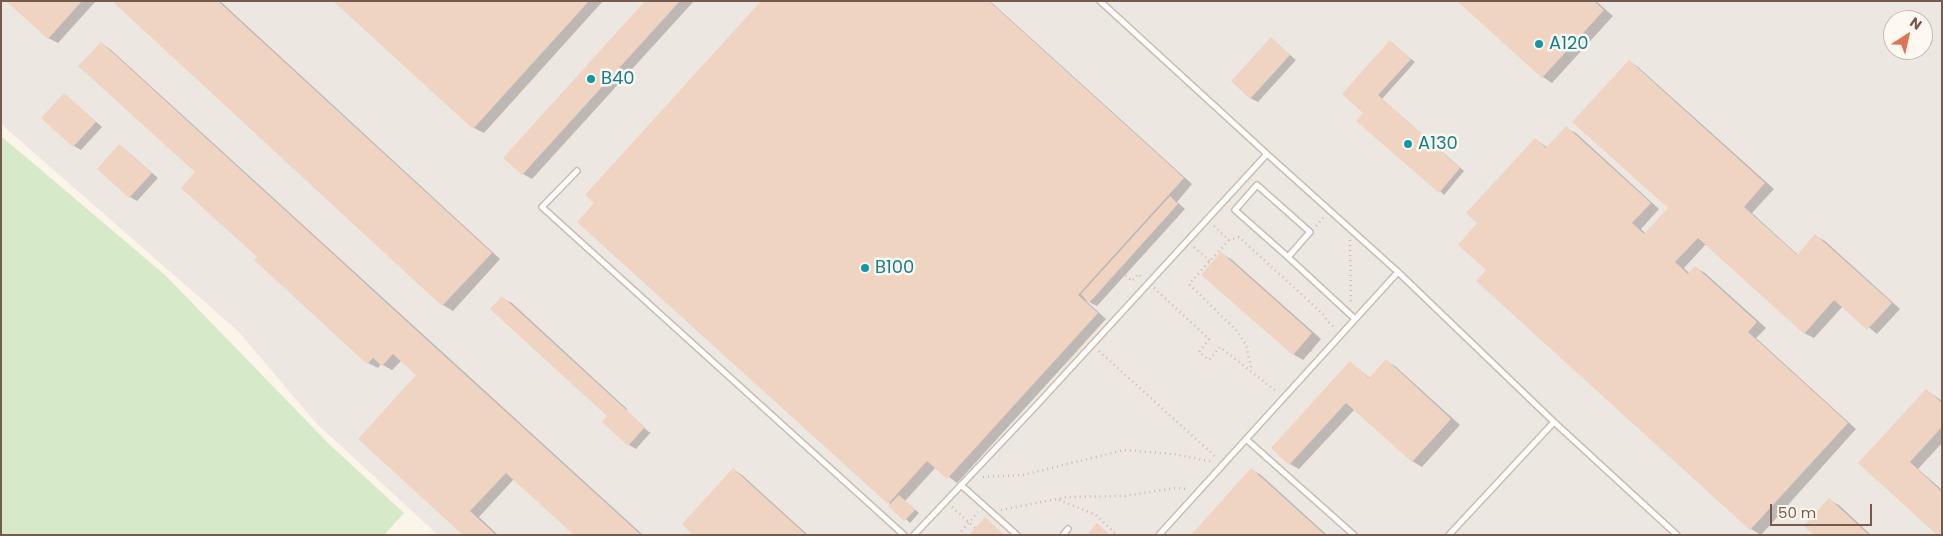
<!DOCTYPE html>
<html>
<head>
<meta charset="utf-8">
<style>
	body { margin:0 }
	#map { position:relative; width:1943px; height:536px; overflow:hidden; background:#fbf4e9; font-family:Poppins,sans-serif }
	canvas { display:block }
	.frame { position:absolute; inset:0; border:2px solid #755b4e; pointer-events:none }
	.north { position:absolute; left:1883px; top:10px; width:50px; height:50px; box-sizing:border-box; background:#fef8f0; border:1px solid #c7b9af; border-radius:50%; rotate:35deg; font-size:14px; font-weight:700; line-height:20px; text-align:center; color:#755b4e }
	.north::after { content:''; display:block; margin:auto; width:18px; height:22px; background:#de7356; clip-path:polygon(50% 0,100% 100%,50% 72%,0 100%) }
	.scale { position:absolute; left:1770px; top:504px; width:102px; height:22px; box-sizing:border-box; border:2px solid #755b4e; border-top:0; padding-left:6px; font-size:15px; line-height:18px; white-space:nowrap; color:#755b4e; -webkit-text-stroke:4px #fef8f0; paint-order:stroke }
</style>
</head>
<body>
<div id="map">
<canvas width="1943" height="536"></canvas>
<div class="frame"></div>
<div class="north">N</div>
<div class="scale">50 m</div>
</div>
<script>
const c = document.querySelector('canvas').getContext('2d');
c.lineJoin = 'round';
function fillPath(path, color) { c.fillStyle = color; c.fill(path, 'evenodd'); }
const toPath = rows => new Path2D(rows.map(r => 'M' + r).join(''));
function trace(path, color, width, dash) { c.strokeStyle = color; c.lineWidth = width; c.lineCap = dash ? 'butt' : 'round'; c.setLineDash(dash || []); c.stroke(path); }
function drawText(font, color, halo, rows, align = 'center') {
  c.font = font + ' Poppins,sans-serif'; c.lineWidth = 5; c.setLineDash([]); c.textBaseline = 'middle'; c.strokeStyle = halo; c.fillStyle = color; for (const [text, x, y, turn = 0] of rows) {
    c.save(); c.translate(x, y); c.rotate((+turn || 0) * Math.PI / 180); c.textAlign = isNaN(turn) ? turn : align; if (halo) c.strokeText(text, 0, 0); c.fillText(text, 0, 0); c.restore();
  }
}
const industrial = toPath([
	[1,1,1942,1,1942,535,438,535,316,423,238,331,1,124],
	[1893,20,1923,20,1923,50,1893,50]
]);
const green = toPath([
	[1,136,165,275,329,444,404,513,384,535,1,535]
]);
const shadow = toPath([
	[8,1,96,1,58,43,48,38],
	[114,1,220,1,500,259,453,311,443,305],
	[335,1,603,1,484,133,474,128],
	[647,1,694,1,532,179,523,174],
	[762,1,990,1,1192,184,1177,202,1185,209,1097,306,1085,300,1106,319,957,483,936,467,905,501,919,513,910,523,889,503],
	[1459,1,1596,1,1613,16,1552,83,1543,77],
	[1271,39,1296,60,1258,102,1250,98],
	[1390,42,1415,62,1382,99,1464,171,1444,195,1365,113],
	[101,43,110,49,643,535,576,535,514,479,479,517,498,535,465,535,418,375,402,360,392,370,381,364,378,368,368,363,259,257],
	[1629,61,1638,67,1774,189,1752,213,1798,255,1816,236,1825,241,1900,309,1877,334,1843,306,1814,338,1804,333,1706,244,1684,268,1690,274,1696,268,1705,273,1766,328,1756,338,1856,429,1761,535,1751,529,1478,281,1487,270,1479,223,1535,139,1548,148,1566,128,1576,133,1659,209,1641,229,1646,234,1670,208],
	[64,94,102,127,81,150,74,146],
	[120,145,158,178,137,201,130,197],
	[1222,254,1231,259,1321,339,1303,360,1293,354],
	[502,298,512,303,627,409,626,411,649,432,651,432,636,449,629,445,609,416],
	[1386,361,1395,366,1460,425,1422,467,1412,461,1355,409,1299,469,1290,464,1351,363,1370,378],
	[1926,390,1942,401,1942,443,1918,469,1942,490,1942,535,1860,463],
	[733,469,742,475,808,535,695,535],
	[1252,470,1261,475,1327,535,1193,535],
	[1829,500,1839,505,1871,535,1816,535]
]);
const building = toPath([
	[6,1,82,1,48,39],
	[112,1,218,1,492,253,442,306],
	[333,1,589,1,473,129],
	[645,1,680,1,522,175,503,158],
	[761,1,989,1,1184,178,1078,295,1098,313,947,479,927,461,888,504,577,222,594,203,585,195],
	[1457,1,1594,1,1604,10,1542,78],
	[1271,37,1290,55,1250,99,1231,81],
	[1390,40,1411,59,1378,95,1460,168,1439,193,1356,121,1363,113,1342,94],
	[101,42,428,341,641,535,574,535,506,473,470,511,496,535,463,535,358,439,416,375,393,354,382,366,373,358,367,364,254,260,257,257,181,188,195,172,78,66],
	[1629,60,1765,183,1744,207,1797,255,1815,234,1892,303,1867,330,1834,300,1804,334,1698,238,1675,262,1688,274,1695,266,1757,322,1748,332,1848,423,1750,530,1476,281,1486,270,1458,245,1477,223,1466,213,1535,138,1546,148,1566,126,1651,203,1632,223,1644,234,1668,208,1572,122],
	[64,93,96,122,73,147,41,118],
	[119,144,152,173,129,198,97,169],
	[1170,196,1178,204,1089,303,1081,294],
	[1221,252,1312,333,1293,355,1201,275],
	[502,296,645,427,628,446,602,422,607,416,490,309],
	[1386,359,1451,419,1412,462,1346,403,1289,465,1271,448,1350,361,1369,378],
	[1926,389,1942,403,1942,427,1910,462,1942,492,1942,535,1937,535,1858,463],
	[733,468,738,473,806,535,693,535,682,524],
	[1251,468,1325,535,1191,535],
	[899,495,915,510,904,521,888,506],
	[1829,498,1869,535,1814,535,1804,526],
	[985,517,1004,535,969,535],
	[1097,523,1110,535,1087,535]
]);
const path = toPath([
	[1214,226,1229,240,1239,237,1324,315,1327,321,1335,328],
	[1316,226,1324,217],
	[1229,240,1189,284,1237,331,1246,345,1252,371],
	[1350,240,1351,302],
	[1194,247,1212,263],
	[1122,272,1132,281,1138,274,1143,278],
	[1154,288,1209,339,1199,352,1209,360,1220,347,1277,392],
	[1303,344,1313,353],
	[1099,351,1217,458],
	[983,477,1023,475,1124,450,1174,454,1213,462],
	[1059,500,1096,515,1117,535],
	[952,507,975,528],
	[1001,510,1067,497,1125,496,1175,488,1188,489],
	[958,535,978,512]
]);
const service = toPath([
	[1267,154,1398,272,1554,422,1677,535],
	[577,171,542,207,904,535],
	[1288,257,1235,210,1257,185,1310,232,1288,257,1355,319],
	[1246,439,1354,535],
	[961,485,1017,535],
	[914,535,1034,408,1267,154,1100,1],
	[1063,535,1068,529],
	[1159,535,1398,272],
	[1449,535,1554,422]
]);
const markers = [
	[1539,44,5,"#0f9aa8"],
	[591,79,5,"#0f9aa8"],
	[1408,144,5,"#0f9aa8"],
	[865,268,5,"#0f9aa8"]
];
const cultureNames = [
	["A120",1549,44],
	["B40",601,79],
	["A130",1418,144],
	["B100",875,268]
];
fillPath(industrial, '#ede7e2');
fillPath(green, '#d6e9c8');
fillPath(shadow, '#0003');
fillPath(building, '#f0d4c2');
trace(service, '#cdbcb0', 8);
trace(path, '#d5b7a5', 2.5, [1, 4]);
trace(service, '#fff', 5);
for (const [x, y, r, color] of markers) { const dot = new Path2D(); dot.arc(x, y, r, 0, 2 * Math.PI); c.fillStyle = color; c.fill(dot); trace(dot, '#fef8f0', 2); }
drawText('18px', '#0d838f', '#fef8f0', cultureNames, 'left');
</script>
</body>
</html>
